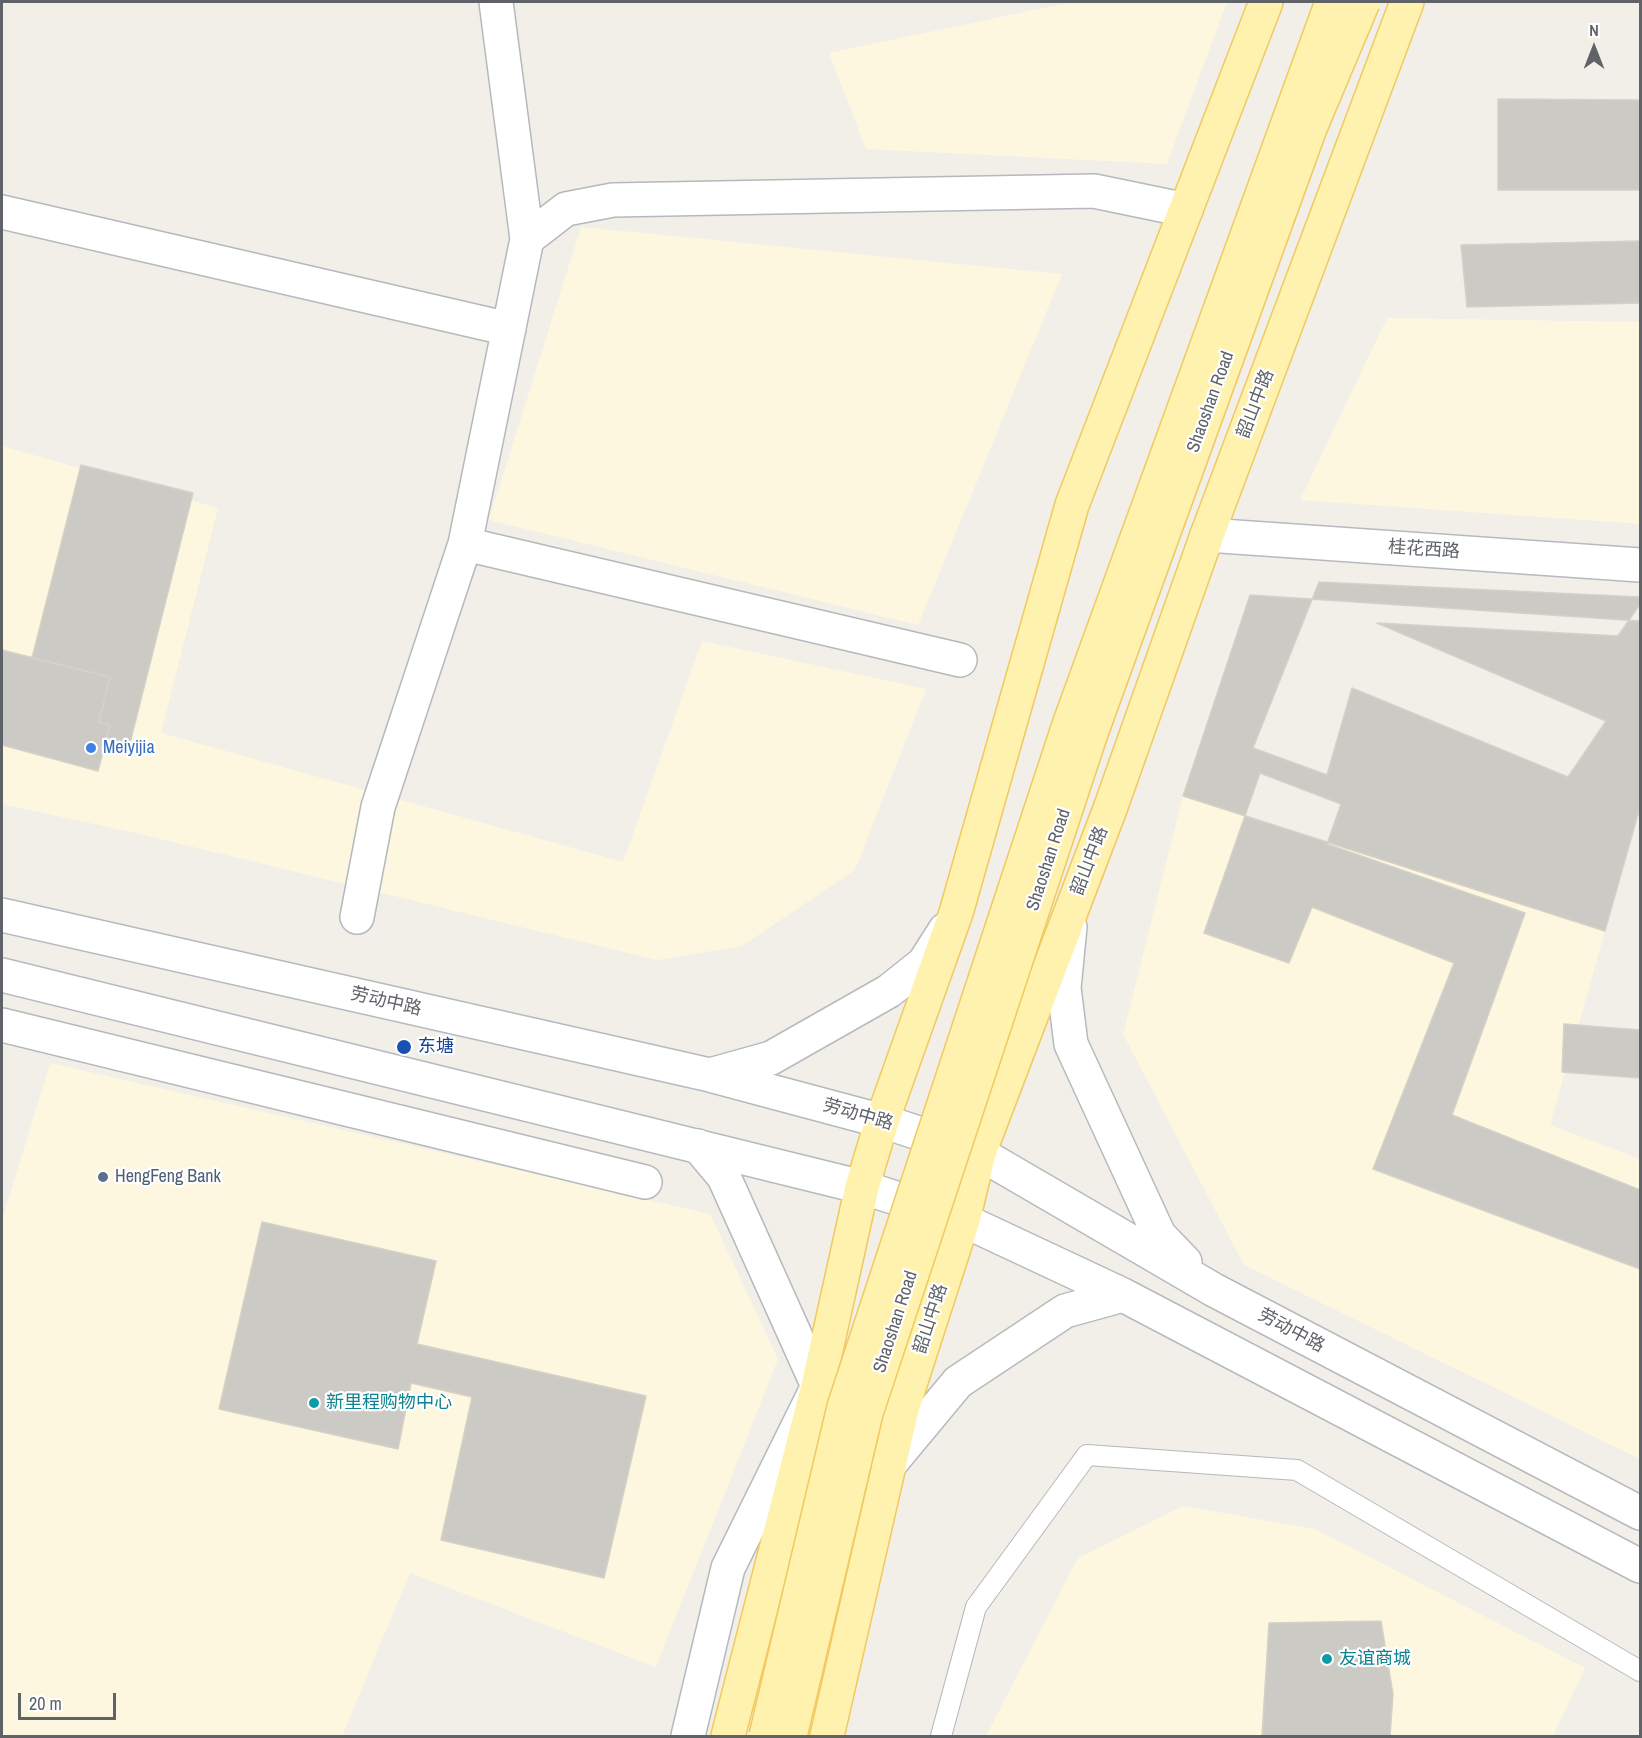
<!DOCTYPE html>
<html>
<head>
<meta charset="utf-8">
<style>
	body { margin:0 }
	#map { position:relative; width:1642px; height:1738px; overflow:hidden; background:#f1efe8; font-family:"Archivo Narrow",sans-serif }
	canvas { display:block }
	.frame { position:absolute; inset:0; border:3px solid #5f6368; pointer-events:none }
	.north { position:absolute; left:1564px; top:18px; width:60px; height:60px; -webkit-text-stroke:4px #fff; paint-order:stroke; rotate:0deg; font-size:16px; font-weight:700; line-height:24px; text-align:center; color:#5f6368 }
	.north::after { content:''; display:block; margin:auto; width:21px; height:27px; background:#5f6368; clip-path:polygon(50% 0,100% 100%,50% 72%,0 100%) }
	.scale { position:absolute; left:18px; top:1693px; width:98px; height:27px; box-sizing:border-box; border:3px solid #5f6368; border-top:0; padding-left:8px; font-size:18px; line-height:21px; white-space:nowrap; color:#5f6368; -webkit-text-stroke:4px #fff; paint-order:stroke }
</style>
</head>
<body>
<div id="map">
<canvas width="1642" height="1738"></canvas>
<div class="frame"></div>
<div class="north">N</div>
<div class="scale">20 m</div>
</div>
<script>
const c = document.querySelector('canvas').getContext('2d');
c.lineJoin = 'round';
function fillPath(path, color) { c.fillStyle = color; c.fill(path, 'evenodd'); }
const toPath = rows => new Path2D(rows.map(r => 'M' + r).join(''));
function trace(path, color, width, dash) { c.strokeStyle = color; c.lineWidth = width; c.lineCap = dash ? 'butt' : 'round'; c.setLineDash(dash || []); c.stroke(path); }
function drawText(font, color, halo, rows, align = 'center') {
  c.font = font + ' "Archivo Narrow","Noto Sans SC",sans-serif'; c.lineWidth = 4.5; c.setLineDash([]); c.textBaseline = 'middle'; c.strokeStyle = halo; c.fillStyle = color; for (const [text, x, y, turn = 0] of rows) {
    c.save(); c.translate(x, y); c.rotate((+turn || 0) * Math.PI / 180); c.textAlign = isNaN(turn) ? turn : align; if (halo) c.strokeText(text, 0, 0); c.fillText(text, 0, 0); c.restore();
  }
}
const commercial = toPath([
	[1072,2,1227,2,1167,164,866,149,829,53],
	[581,227,1062,274,918,625,489,520],
	[1387,318,1640,322,1640,524,1300,500],
	[2,446,218,508,161,733,623,862,702,641,926,689,855,870,742,946,657,960,136,833,2,804],
	[1183,796,1605,931,1550,1125,1640,1159,1640,1459,1244,1265,1123,1034],
	[50,1063,710,1214,778,1359,656,1667,410,1573,342,1736,2,1736,2,1221],
	[1183,1506,1315,1529,1585,1668,1553,1736,986,1736,1078,1558]
]);
const building = toPath([
	[1498,99,1640,100,1640,190,1498,190,1498,99],
	[1640,241,1640,303,1467,307,1461,245,1640,241],
	[81,465,193,493,130,743,107,738,110,725,99,722,110,677,32,658,81,465],
	[1319,582,1640,597,1640,604,1618,636,1377,623,1606,721,1568,777,1352,688,1327,775,1253,748,1319,582],
	[1250,595,1640,621,1640,807,1605,931,1183,796,1250,595],
	[2,650,110,677,99,722,110,725,98,771,2,745,2,650],
	[1260,773,1341,804,1327,844,1525,913,1452,1115,1640,1190,1640,1269,1373,1169,1454,963,1312,907,1289,963,1204,933,1260,773],
	[1564,1024,1640,1030,1640,1078,1562,1072,1564,1024],
	[262,1222,436,1261,417,1344,646,1396,604,1578,441,1540,472,1397,411,1383,398,1449,219,1409,262,1222],
	[1381,1621,1393,1694,1390,1736,1262,1736,1269,1623,1381,1621]
]);
const lane = toPath([
	[941,1736,976,1607,1087,1455,1297,1470,1640,1671]
]);
const street = toPath([
	[496,2,527,239],
	[2,212,509,329],
	[960,660,465,544,527,239,566,209,613,200,1094,191,1186,210],
	[357,917,378,807,465,544],
	[2,1025,645,1182]
]);
const secondary = toPath([
	[1207,535,1640,565],
	[2,915,710,1075,882,1121,979,1153,1214,1290,1640,1513],
	[1070,927,1064,988,1071,1044,1159,1235,1185,1262],
	[2,975,862,1187,963,1220,1123,1295,1640,1566],
	[710,1075,771,1058,889,991,924,963,945,930],
	[889,1465,958,1382,1065,1311,1123,1295],
	[688,1736,728,1568,818,1386,724,1177,698,1146]
]);
const primary = toPath([
	[728,1736,818,1386,862,1187,882,1121,956,913,1072,505,1266,2],
	[827,1736,902,1409,963,1220,979,1153,1110,809,1207,535,1407,2]
]);
const primaryBridge = toPath([
	[766,1736,844,1407,1069,725,1332,2],
	[790,1736,866,1413,1015,963,1091,733,1310,128,1363,2]
]);
const markers = [
	[91,748,6,"#3f7fe0"],
	[404,1047,8,"#1a4fb4"],
	[103,1177,6,"#5c6f8a"],
	[314,1403,6,"#0f9aa8"],
	[1327,1659,6,"#0f9aa8"]
];
const streetNames = [
	["Shaoshan Road",1211,402,-70],
	["韶山中路",1256,404,-69],
	["桂花西路",1424,550,4],
	["Shaoshan Road",1049,860,-72],
	["韶山中路",1090,861,-69],
	["劳动中路",386,1002,13],
	["劳动中路",858,1115,16],
	["韶山中路",931,1319,-72],
	["Shaoshan Road",896,1322,-72],
	["劳动中路",1291,1331,28]
];
const shopNames = [
	["Meiyijia",103,748]
];
const transitNames = [
	["东塘",418,1047]
];
const serviceNames = [
	["HengFeng Bank",115,1177]
];
const cultureNames = [
	["新里程购物中心",326,1403],
	["友谊商城",1339,1659]
];
fillPath(commercial, '#fef7e0');
fillPath(building, '#cccac5');
trace(building, '#d6d1c6', 1.5);
trace(lane, '#b5b8bc', 22);
trace(street, '#b5b8bc', 36);
trace(secondary, '#b6babf', 36);
trace(primary, '#f2c960', 36);
trace(lane, '#fff', 20);
trace(street, '#fff', 33);
trace(secondary, '#fff', 33);
trace(primary, '#fff2af', 33);
trace(primaryBridge, '#f2c960', 36, []);
trace(primaryBridge, '#fff2af', 33);
for (const [x, y, r, color] of markers) { const dot = new Path2D(); dot.arc(x, y, r, 0, 2 * Math.PI); c.fillStyle = color; c.fill(dot); trace(dot, '#fff', 2); }
drawText('18px', '#5f6368', '#fff', streetNames);
drawText('18px', '#366cbe', '#fff', shopNames, 'left');
drawText('18px', '#164399', '#fff', transitNames, 'left');
drawText('18px', '#4e5e75', '#fff', serviceNames, 'left');
drawText('18px', '#0d838f', '#fff', cultureNames, 'left');
</script>
</body>
</html>
